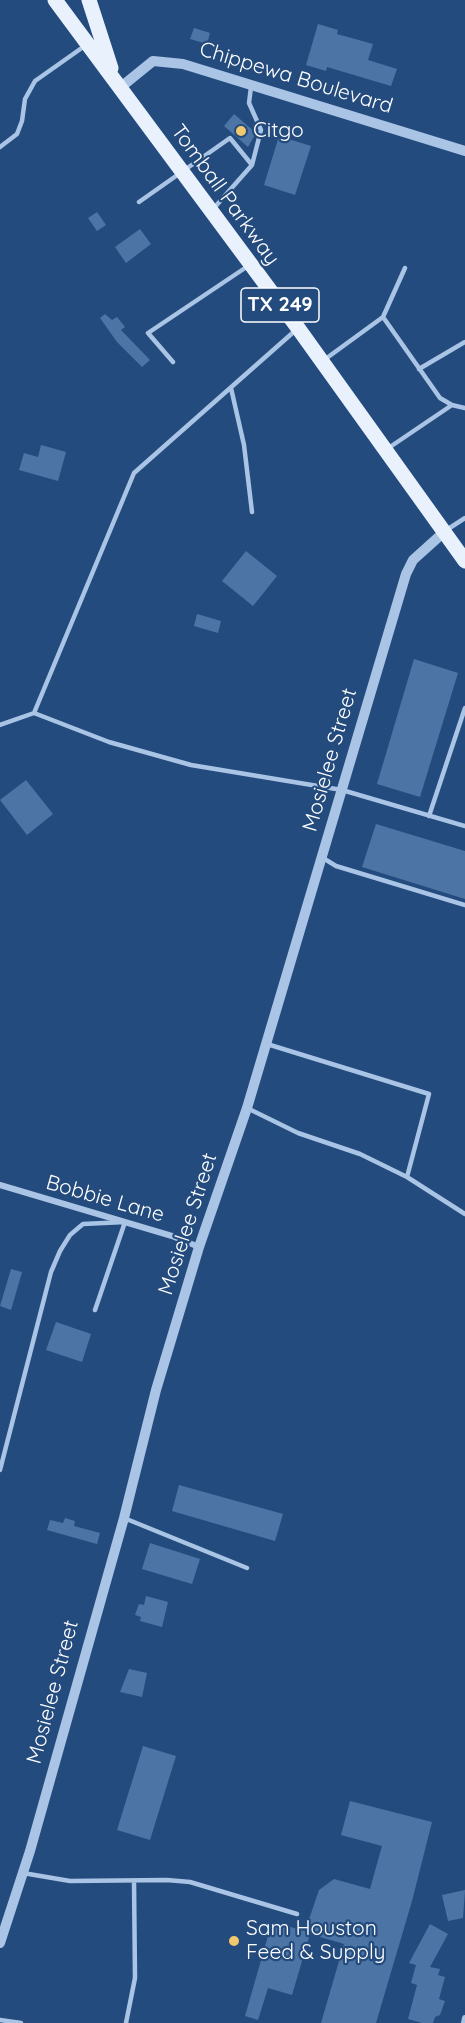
<!DOCTYPE html>
<html>
<head>
<meta charset="utf-8">
<style>
	body { margin:0 }
	canvas { display:block; background:#244b7d }
</style>
</head>
<body>
<canvas width="465" height="2023"></canvas>
<script>
const c = document.querySelector('canvas').getContext('2d');
c.lineJoin = 'round';
function fillPath(path, color) { c.fillStyle = color; c.fill(path, 'evenodd'); }
const toPath = rows => new Path2D(rows.map(r => 'M' + r).join(''));
function trace(path, color, width, dash) { c.strokeStyle = color; c.lineWidth = width; c.lineCap = dash ? 'butt' : 'round'; c.setLineDash(dash || []); c.stroke(path); }
function drawText(font, color, halo, rows, align = 'center') {
  c.font = font + ' Quicksand,sans-serif'; c.lineWidth = 4.5; c.setLineDash([]); c.textBaseline = 'middle'; c.strokeStyle = halo; c.fillStyle = color; for (const [text, x, y, turn = 0] of rows) {
    c.save(); c.translate(x, y); c.rotate((+turn || 0) * Math.PI / 180); c.textAlign = isNaN(turn) ? turn : align; if (halo) c.strokeText(text, 0, 0); c.fillText(text, 0, 0); c.restore();
  }
}
const building = toPath([
	[318,24,338,30,337,34,373,44,368,60,397,69,391,86,327,67,326,71,306,65],
	[194,28,210,33,207,44,190,39],
	[234,114,256,133,248,147,224,126],
	[279,136,311,146,295,195,264,185],
	[97,212,106,225,97,231,88,218],
	[140,229,151,244,126,263,115,247],
	[105,314,112,320,117,317,125,327,121,330,150,360,142,367,117,342,100,318],
	[41,445,66,452,58,481,19,470,24,453,38,457],
	[246,551,277,576,253,606,222,581],
	[197,614,221,621,218,633,194,626],
	[414,659,458,673,420,797,377,784],
	[26,780,53,814,27,835,0,800],
	[376,824,465,851,465,899,362,867],
	[11,1269,22,1272,11,1310,0,1306],
	[56,1322,91,1334,82,1362,46,1350],
	[179,1485,283,1514,275,1541,172,1511],
	[65,1518,75,1521,74,1526,100,1533,97,1544,47,1530,50,1520,63,1523],
	[150,1543,200,1559,192,1584,142,1569],
	[146,1596,168,1602,162,1627,140,1621,141,1617,135,1615,139,1604,144,1605],
	[129,1669,147,1673,142,1697,120,1692],
	[143,1746,176,1756,150,1840,117,1830],
	[350,1801,432,1822,412,1901,376,2023,321,2023,344,1944,310,1934,292,1995,268,1988,258,2020,245,2016,272,1922,305,1931,319,1890,334,1879,370,1889,382,1846,341,1835],
	[465,1890,463,1918,448,1921,442,1895],
	[430,1924,448,1934,430,1967,440,1969,438,1975,445,1977,439,1999,445,2001,440,2015,435,2017,433,2023,422,2023,408,2019,417,1985,411,1983,416,1965,409,1963]
]);
const service = toPath([
	[251,87,249,103,261,130,252,165],
	[0,147,17,134,22,121,25,99,35,81,86,45],
	[139,202,230,138,252,165,214,208],
	[383,317,405,268],
	[324,360,383,317,440,398,452,405,465,408],
	[173,362,148,333,248,266],
	[419,369,465,342],
	[231,388,244,445,252,512],
	[387,449,452,405],
	[445,531,465,518],
	[34,713,109,742,191,765,342,790,465,826],
	[0,725,34,713,134,473,297,329],
	[429,816,465,708],
	[323,858,336,866,465,905],
	[267,1044,429,1094,407,1177],
	[247,1108,298,1133,360,1154,407,1177,465,1214],
	[0,1470,51,1272,60,1251,70,1235,83,1224,125,1222,95,1310],
	[124,1518,247,1568],
	[23,1873,70,1881,167,1880,190,1882,297,1914],
	[0,2020,21,2023],
	[126,2023,135,1978,134,1881]
]);
const minor = toPath([
	[0,1185,172,1236,199,1247],
	[464,2023,465,2018]
]);
const tertiary = toPath([
	[121,87,153,61,183,64,465,151],
	[0,1943,30,1851,124,1518,156,1390,199,1247,247,1108,406,574,413,560,443,533]
]);
const primary = toPath([
	[55,0,298,328,465,561],
	[89,0,111,68]
]);
const markers = [
	[241,131,6,"#f0ca6c"],
	[234,1941,6,"#f0ca6c"]
];
const shields = [
	[280,305,78]
];
const shieldNames = [
	["TX 249",280,305]
];
const streetNames = [
	["Chippewa Boulevard",296,78,17],
	["Tomball Parkway",225,195,54],
	["Mosielee Street",330,760,-74],
	["Bobbie Lane",105,1199,16],
	["Mosielee Street",188,1224,-72],
	["Mosielee Street",53,1692,-75]
];
const poiNames = [
	["Citgo",253,131],
	["Sam Houston",246,1929],
	["Feed & Supply",246,1953]
];
fillPath(building, '#4c75a6');
trace(service, '#a9c4e5', 4.5);
trace(minor, '#a9c4e5', 6);
trace(tertiary, '#a9c4e5', 10);
trace(primary, '#e9f1fd', 15);
for (const [x, y, r, color] of markers) { const dot = new Path2D(); dot.arc(x, y, r, 0, 2 * Math.PI); c.fillStyle = color; c.fill(dot); trace(dot, '#244b7d', 2); }
for (const [x, y, w] of shields) { const box = new Path2D(); box.roundRect(x - w / 2, y - 17, w, 34, 4.5); c.fillStyle = '#244b7d'; c.fill(box); trace(box, '#fff', 1.5); }
drawText('bold 20px', '#fff', null, shieldNames);
drawText('21px', '#fff', '#244b7d', streetNames);
drawText('21px', '#fff', '#244b7d', poiNames, 'left');
</script>
</body>
</html>
